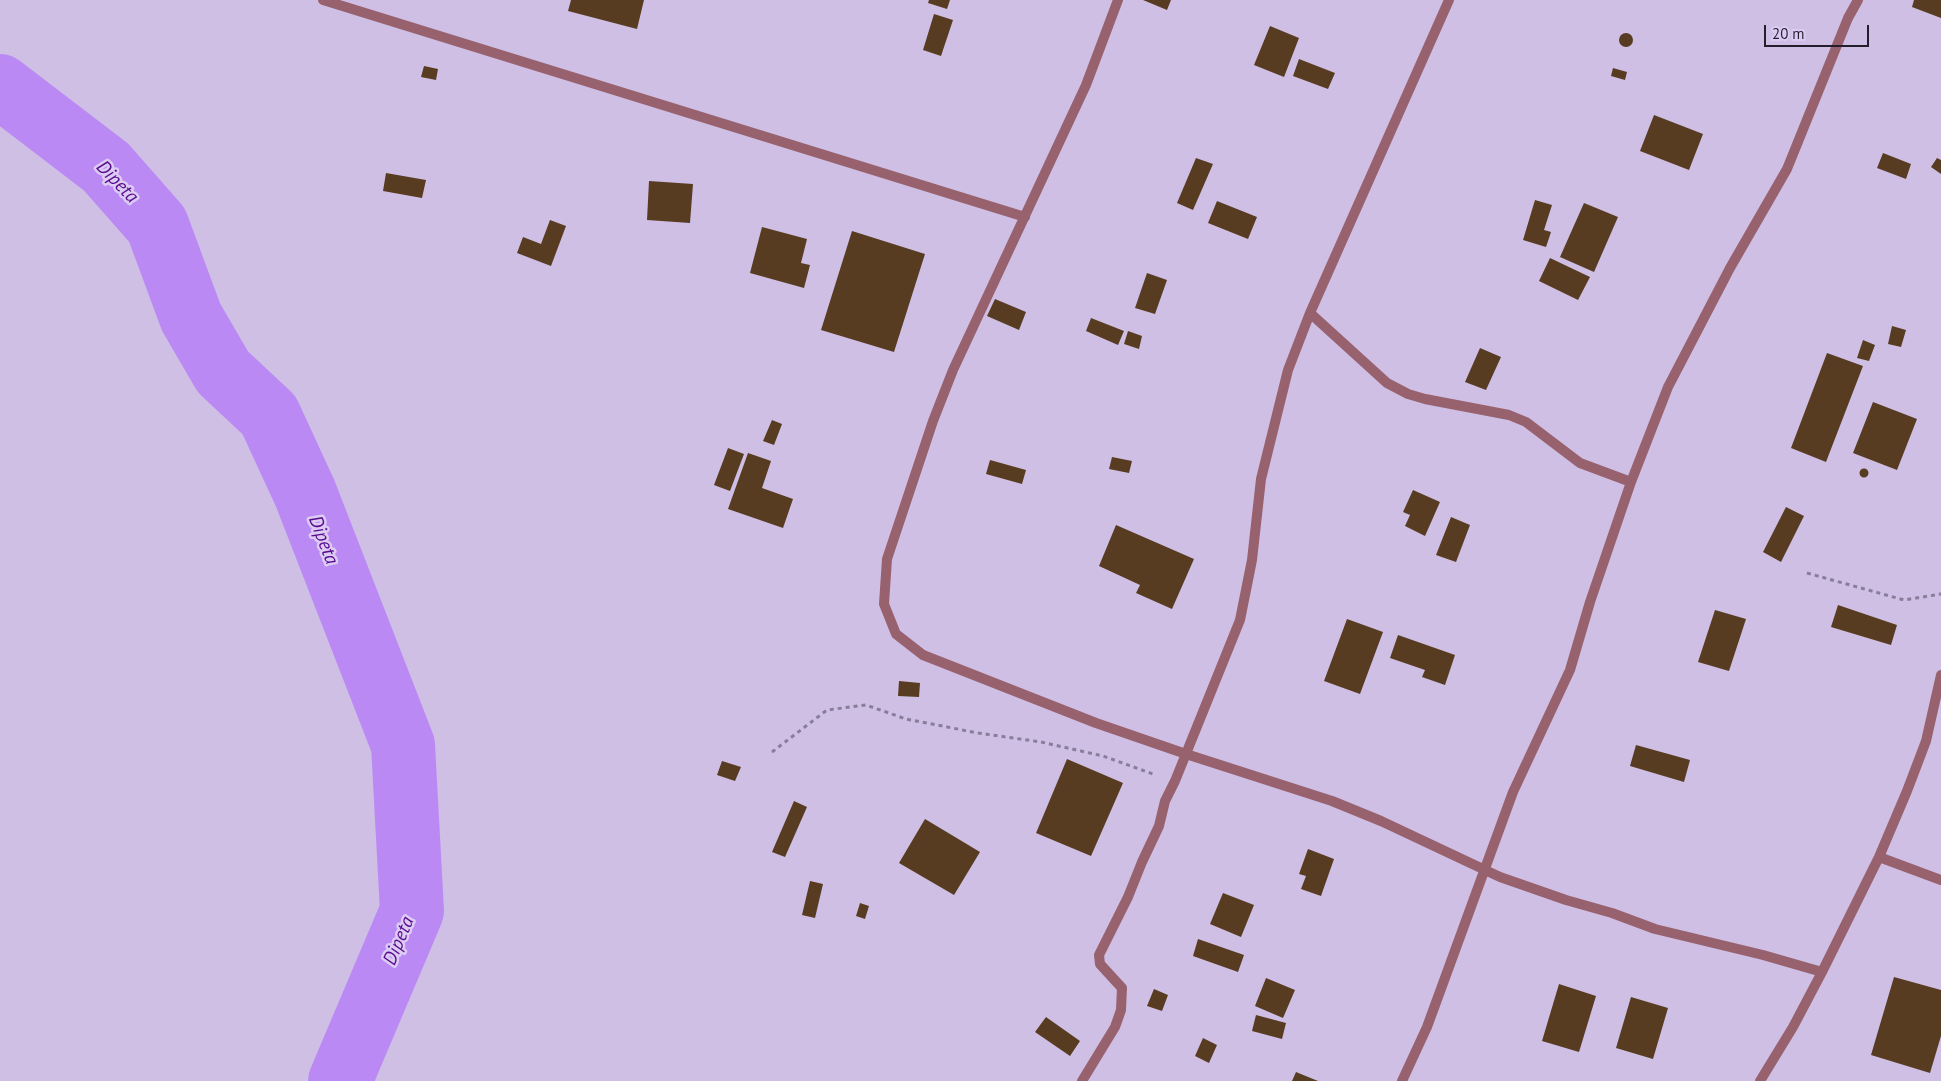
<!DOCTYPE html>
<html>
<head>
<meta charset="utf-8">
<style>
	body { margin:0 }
	#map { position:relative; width:1941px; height:1081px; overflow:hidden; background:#cfbfe5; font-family:"PT Sans",sans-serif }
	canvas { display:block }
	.scale { position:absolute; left:1764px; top:25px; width:105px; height:22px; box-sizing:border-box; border:2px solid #241e2c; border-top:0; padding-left:6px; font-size:15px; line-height:18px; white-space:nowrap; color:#241e2c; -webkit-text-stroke:4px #dcccf3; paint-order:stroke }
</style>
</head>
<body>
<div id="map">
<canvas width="1941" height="1081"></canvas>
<div class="scale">20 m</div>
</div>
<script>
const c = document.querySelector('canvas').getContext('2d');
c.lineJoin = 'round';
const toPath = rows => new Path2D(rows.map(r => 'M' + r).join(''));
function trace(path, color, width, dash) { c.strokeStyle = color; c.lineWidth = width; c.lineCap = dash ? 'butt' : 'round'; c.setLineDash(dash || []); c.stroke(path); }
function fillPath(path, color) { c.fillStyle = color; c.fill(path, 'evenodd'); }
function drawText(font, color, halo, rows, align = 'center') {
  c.font = font + ' "PT Sans",sans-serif'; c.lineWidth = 5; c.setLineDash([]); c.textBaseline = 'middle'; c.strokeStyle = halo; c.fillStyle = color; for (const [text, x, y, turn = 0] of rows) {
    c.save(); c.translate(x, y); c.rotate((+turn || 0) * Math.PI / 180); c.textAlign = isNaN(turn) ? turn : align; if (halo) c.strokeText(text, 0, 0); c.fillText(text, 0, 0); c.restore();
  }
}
const river = toPath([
	[0,86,106,167,157,225,191,317,223,372,269,415,305,493,403,745,412,911,340,1081]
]);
const building = toPath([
	[571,0,644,0,637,29,568,11],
	[929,0,950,0,947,9,928,3],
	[1143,0,1171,0,1167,10],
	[1914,0,1941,0,1941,18,1912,7],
	[934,14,953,20,941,56,923,50],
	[1270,26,1299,38,1284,77,1254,65],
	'1619 40a7 7 0 1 1 14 0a7 7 0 1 1-14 0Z',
	[1299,59,1335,73,1328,89,1293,76],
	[424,66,438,69,436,80,421,77],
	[1613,68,1627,72,1625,80,1611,76],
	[1654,115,1703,134,1689,170,1640,151],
	[1883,153,1911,164,1906,179,1877,168],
	[1196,158,1213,164,1193,210,1177,203],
	[1937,158,1941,160,1941,174,1931,167],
	[386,173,426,180,422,198,383,191],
	[649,181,693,184,690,223,647,220],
	[1535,200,1552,205,1544,230,1551,232,1546,247,1523,240],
	[1217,201,1257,217,1248,239,1208,223],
	[1584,203,1618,217,1594,272,1560,257],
	[550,220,566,226,551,266,517,253,523,237,541,244],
	[762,227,807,239,801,263,810,265,804,288,750,273],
	[852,231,925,254,894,352,821,330],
	[1550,258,1590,277,1578,300,1539,281],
	[1147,273,1167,280,1155,314,1135,308],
	[995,299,1026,312,1019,330,987,316],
	[1091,318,1124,331,1118,345,1086,331],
	[1892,326,1906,330,1901,347,1888,344],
	[1128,331,1142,336,1139,349,1124,344],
	[1863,340,1875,345,1869,361,1857,358],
	[1480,348,1501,357,1486,390,1465,382],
	[1827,353,1863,366,1826,462,1791,448],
	[1873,402,1917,419,1897,470,1853,453],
	[772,420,782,424,774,445,763,441],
	[728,448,744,454,730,491,714,485],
	[748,453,771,461,762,488,793,499,783,528,728,509],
	[1112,457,1132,461,1129,473,1109,469],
	[990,460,1026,470,1022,484,986,474],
	'1859.5 473a4.5 4.5 0 1 1 9 0a4.5 4.5 0 1 1-9 0Z',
	[1413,490,1440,502,1425,536,1405,526,1410,515,1403,512],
	[1786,507,1804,516,1781,562,1763,552],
	[1451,517,1470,525,1456,562,1436,555],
	[1116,525,1194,559,1172,609,1136,593,1140,585,1099,566],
	[1838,605,1897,625,1891,645,1831,627],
	[1715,610,1746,619,1729,671,1698,662],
	[1347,619,1383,632,1360,694,1324,681],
	[1398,635,1455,655,1445,685,1422,677,1425,670,1390,658],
	[899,681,920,683,919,697,898,696],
	[1636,745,1690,760,1684,782,1630,766],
	[1067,759,1123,783,1091,856,1036,833],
	[722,761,741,767,735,781,717,775],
	[794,801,807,807,785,857,772,852],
	[925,819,980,852,954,895,899,863],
	[1308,849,1334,859,1321,896,1301,889,1306,876,1299,874],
	[810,881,823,884,815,918,802,915],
	[1223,893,1254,905,1241,937,1210,924],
	[860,903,869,906,865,919,856,916],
	[1198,939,1244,955,1238,972,1193,956],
	[1894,977,1941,990,1941,1036,1930,1073,1871,1055],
	[1266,978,1295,990,1283,1018,1255,1006],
	[1559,984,1596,996,1579,1052,1542,1041],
	[1154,989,1168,995,1162,1011,1147,1006],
	[1631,997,1668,1008,1653,1059,1616,1048],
	[1256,1015,1286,1023,1282,1039,1252,1031],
	[1046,1017,1080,1041,1070,1056,1035,1032],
	[1203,1038,1217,1045,1209,1063,1195,1056],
	[1296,1072,1318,1081,1292,1081]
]);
const path = toPath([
	[1807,573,1904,600,1941,594],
	[772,752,827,710,866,705,906,719,978,733,1041,742,1103,756,1153,774]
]);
const street = toPath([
	[323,0,1025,217],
	[1118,0,1086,85,953,370,933,421,887,559,884,604,896,634,923,655,1096,723,1186,754,1332,801,1381,821,1500,877,1566,900,1612,913,1655,929,1763,955,1822,972,1879,857,1907,791,1926,741,1941,675],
	[1310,313,1387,383,1408,394,1425,399,1509,415,1526,422,1580,463,1631,482],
	[1879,857,1941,880],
	[1082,1081,1115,1027,1121,1010,1122,988,1100,964,1099,955,1128,897,1142,862,1159,826,1165,801,1175,781,1240,620,1252,560,1261,479,1288,370,1310,313,1449,0],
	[1402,1081,1427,1027,1513,792,1570,670,1590,602,1631,482,1668,387,1730,268,1787,169,1848,18,1858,0],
	[1760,1081,1793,1027,1822,972]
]);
const waterNames = [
	["Dipeta",117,182,46],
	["Dipeta",323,540,69],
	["Dipeta",399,941,-67]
];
trace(river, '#bb89f3', 64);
fillPath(building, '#573c21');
trace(path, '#897d9a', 3, [4, 4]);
trace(street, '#97626e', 10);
drawText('italic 19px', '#5a0c8f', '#dcccf3', waterNames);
</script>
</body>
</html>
